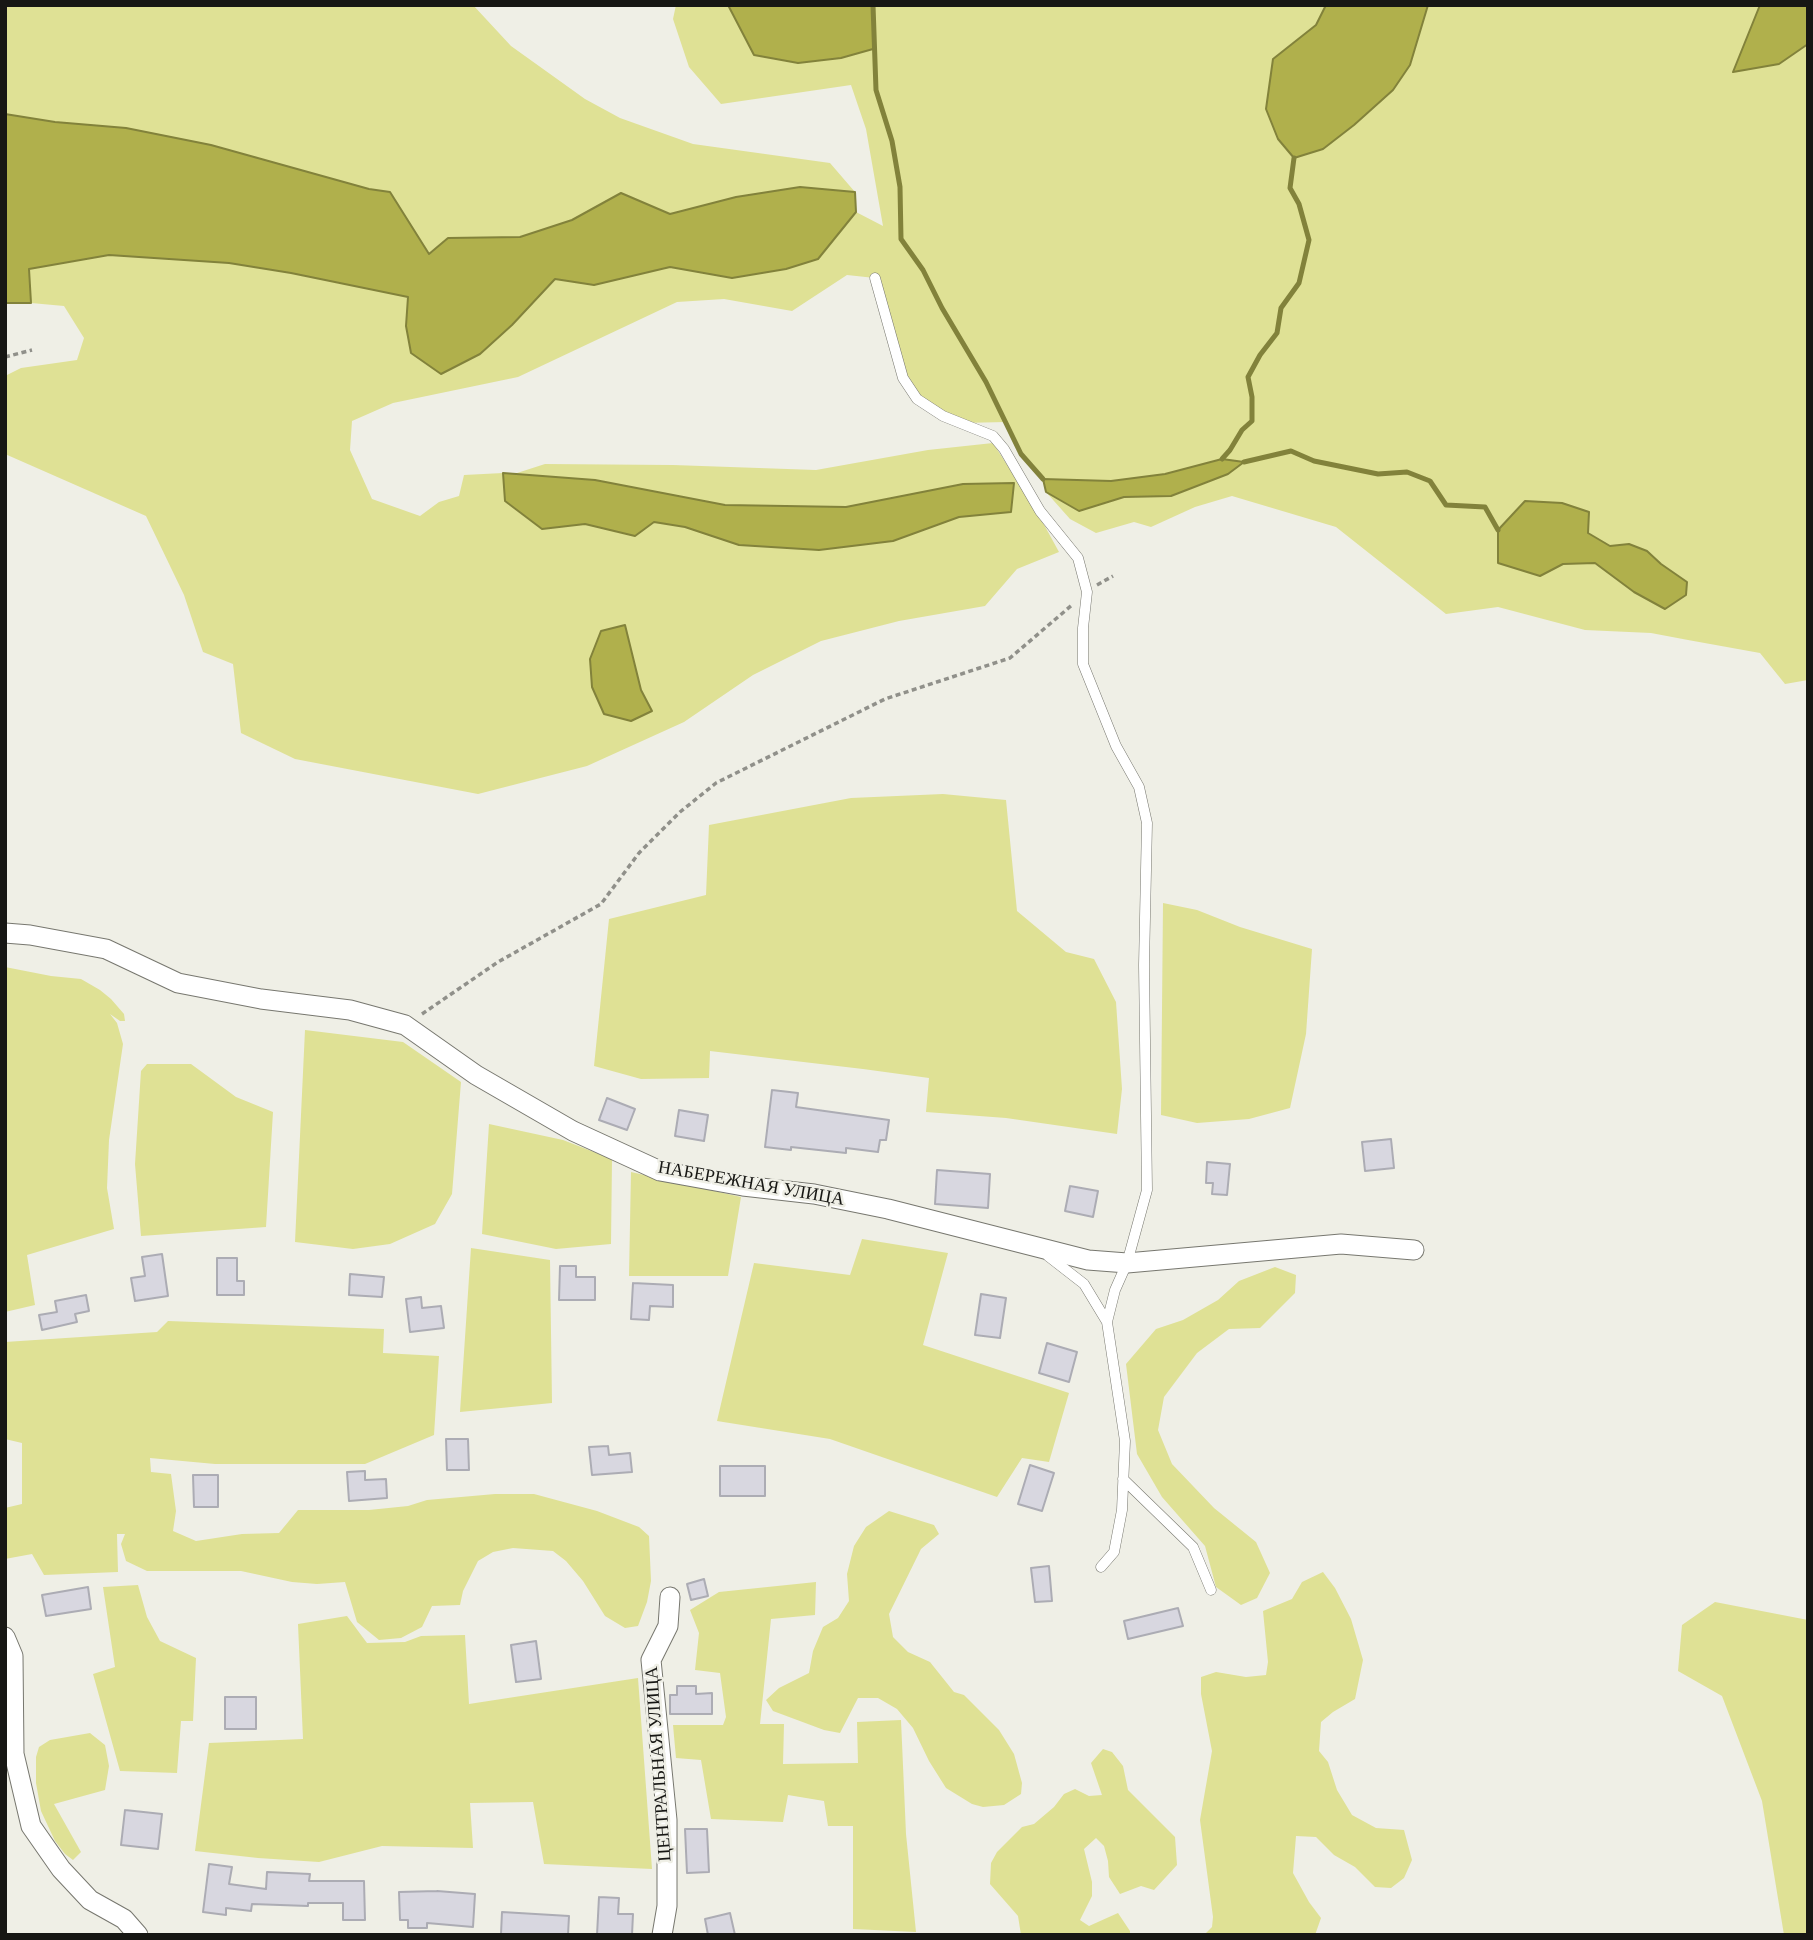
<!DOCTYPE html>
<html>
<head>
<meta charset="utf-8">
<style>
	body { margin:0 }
	#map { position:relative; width:1813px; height:1940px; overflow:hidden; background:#efefe6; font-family:"Times New Roman",serif }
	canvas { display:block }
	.frame { position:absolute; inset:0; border:7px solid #171714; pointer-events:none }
</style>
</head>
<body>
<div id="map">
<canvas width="1813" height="1940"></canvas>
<div class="frame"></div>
</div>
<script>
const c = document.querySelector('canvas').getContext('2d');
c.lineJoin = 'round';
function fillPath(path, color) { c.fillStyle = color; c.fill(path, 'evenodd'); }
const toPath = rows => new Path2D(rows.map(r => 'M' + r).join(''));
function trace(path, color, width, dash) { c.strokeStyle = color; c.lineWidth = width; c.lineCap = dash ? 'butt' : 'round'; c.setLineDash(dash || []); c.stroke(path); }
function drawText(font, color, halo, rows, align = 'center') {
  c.font = font + ' "Times New Roman",serif'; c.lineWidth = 5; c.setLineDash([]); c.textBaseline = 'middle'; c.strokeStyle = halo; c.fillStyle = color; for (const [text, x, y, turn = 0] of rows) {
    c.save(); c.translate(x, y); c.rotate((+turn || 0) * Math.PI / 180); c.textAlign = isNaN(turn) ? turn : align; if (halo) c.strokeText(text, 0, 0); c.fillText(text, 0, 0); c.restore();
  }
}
const green = toPath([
	[5,5,473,5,511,46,585,99,620,118,693,144,830,163,855,192,800,187,736,197,670,214,621,193,572,220,520,237,448,238,428,254,390,192,369,189,211,145,126,128,55,122,5,114],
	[676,5,1808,5,1808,680,1785,684,1760,653,1688,640,1651,633,1585,630,1498,607,1446,614,1336,527,1232,496,1195,507,1151,527,1134,522,1096,533,1070,519,1046,492,1043,479,1021,454,1007,422,960,423,914,394,894,343,875,278,847,275,792,311,724,299,677,302,518,377,393,403,352,421,350,450,372,499,420,516,439,502,459,496,464,475,503,473,505,501,542,529,585,524,635,536,654,522,685,527,739,545,819,550,893,541,959,517,1011,512,963,484,846,507,725,505,595,480,514,474,545,464,673,465,816,470,928,450,993,443,1036,510,1059,552,1017,569,985,606,899,621,821,641,753,675,684,722,587,766,478,794,295,759,241,733,233,664,203,652,184,595,146,516,5,454,5,376,21,368,77,360,84,338,64,306,31,303,28,269,109,255,229,263,291,273,408,297,406,326,480,354,512,325,555,279,594,285,670,267,732,278,818,259,856,212,883,226,866,129,851,85,721,104,689,67,673,19],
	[943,794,1006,800,1017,911,1066,952,1094,959,1116,1002,1122,1089,1117,1134,1006,1118,926,1112,929,1078,863,1069,710,1051,709,1078,641,1079,594,1066,609,919,706,895,709,825,851,798],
	[1163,903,1197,910,1240,927,1312,949,1306,1034,1290,1108,1249,1119,1197,1123,1161,1115],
	[5,967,51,976,81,979,100,990,111,999,124,1014,125,1021,120,1021,110,1014,117,1023,123,1044,109,1140,107,1188,114,1229,27,1255,35,1305,5,1312],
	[305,1030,403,1042,461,1082,452,1194,435,1224,390,1244,353,1249,295,1242],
	[147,1064,191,1064,236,1097,273,1112,266,1227,141,1236,135,1164,141,1071],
	[489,1124,563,1140,612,1159,611,1244,556,1249,482,1234],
	[631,1172,741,1197,728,1276,629,1276],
	[862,1239,948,1253,923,1345,1069,1393,1049,1462,1022,1458,997,1497,830,1439,717,1421,754,1263,850,1275],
	[471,1248,550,1260,552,1403,460,1412],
	[1275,1267,1296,1275,1295,1293,1260,1328,1229,1329,1197,1353,1164,1397,1158,1430,1172,1464,1214,1508,1256,1542,1270,1573,1257,1598,1241,1605,1216,1587,1205,1546,1162,1497,1137,1454,1126,1364,1156,1329,1183,1320,1218,1300,1239,1281],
	[168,1321,384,1329,383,1353,439,1356,434,1435,365,1464,215,1464,150,1458,151,1472,171,1474,176,1511,173,1531,196,1541,242,1534,279,1533,298,1510,369,1510,408,1506,427,1500,495,1494,534,1494,597,1511,639,1527,649,1536,651,1581,647,1602,638,1626,625,1628,605,1616,583,1581,566,1561,553,1551,513,1548,493,1552,478,1561,463,1591,460,1605,432,1606,422,1627,401,1638,379,1640,357,1622,345,1582,317,1584,292,1582,241,1571,147,1571,126,1561,121,1544,125,1534,117,1534,118,1572,44,1575,32,1554,5,1559,5,1508,22,1504,22,1443,5,1439,5,1342,157,1332],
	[889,1511,934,1525,939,1534,921,1549,889,1614,893,1637,908,1652,930,1662,954,1692,964,1695,999,1730,1014,1754,1022,1783,1021,1794,1004,1805,983,1807,972,1804,946,1788,929,1761,913,1728,897,1709,878,1698,858,1698,840,1733,824,1730,773,1711,766,1700,779,1688,809,1673,813,1651,823,1627,838,1618,849,1601,847,1574,854,1546,866,1527],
	[1323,1572,1335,1588,1351,1619,1363,1660,1355,1699,1333,1712,1321,1722,1319,1751,1328,1762,1337,1790,1352,1815,1376,1828,1404,1830,1412,1860,1404,1878,1391,1888,1375,1887,1355,1867,1334,1855,1316,1837,1296,1836,1293,1873,1309,1902,1321,1918,1315,1935,1204,1935,1212,1927,1213,1917,1200,1820,1212,1751,1201,1694,1201,1677,1216,1672,1246,1677,1266,1675,1268,1662,1263,1611,1292,1599,1302,1582],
	[816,1582,815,1615,771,1619,760,1724,784,1724,783,1764,858,1763,857,1722,901,1720,906,1834,916,1932,853,1929,853,1826,828,1826,824,1801,788,1795,783,1822,711,1819,701,1760,676,1758,673,1725,723,1725,726,1717,720,1673,695,1670,699,1633,690,1610,719,1592],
	[138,1585,147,1617,160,1641,196,1658,193,1721,181,1721,177,1773,120,1771,93,1674,115,1667,103,1587],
	[1715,1602,1808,1620,1808,1935,1784,1935,1762,1801,1722,1696,1678,1671,1682,1625],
	[347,1616,367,1643,405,1642,421,1636,465,1635,469,1704,638,1678,652,1869,544,1864,533,1802,470,1803,473,1848,382,1846,319,1862,258,1858,195,1851,209,1743,303,1739,298,1624],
	[90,1733,105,1745,109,1766,105,1790,54,1804,81,1852,73,1860,65,1854,55,1841,41,1811,36,1783,36,1757,39,1747,50,1740],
	[1103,1749,1112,1752,1123,1766,1128,1790,1175,1837,1177,1865,1154,1890,1141,1886,1120,1894,1109,1877,1108,1861,1104,1846,1096,1838,1084,1849,1092,1882,1092,1896,1080,1920,1089,1926,1118,1913,1130,1931,1130,1935,1021,1935,1018,1916,990,1884,991,1863,997,1852,1022,1827,1034,1824,1054,1807,1064,1794,1075,1789,1089,1796,1102,1795,1091,1763]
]);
const water = toPath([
	[728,5,873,5,873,49,841,58,798,63,754,55,728,5],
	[1326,5,1428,5,1410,65,1393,90,1354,125,1323,149,1294,158,1278,139,1266,109,1273,59,1316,25,1326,5],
	[1760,5,1808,5,1808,44,1779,64,1733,72,1760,5],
	[5,114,55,122,126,128,211,145,369,189,390,192,429,254,448,238,520,237,572,220,621,193,670,214,736,197,800,187,855,192,856,212,818,259,786,269,732,278,670,267,594,285,555,279,512,325,480,354,441,374,411,353,406,326,408,297,291,273,229,263,109,255,29,269,31,303,5,303,5,114],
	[1222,459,1244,462,1228,474,1171,496,1124,497,1079,511,1046,492,1043,479,1111,481,1165,474,1222,459],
	[503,473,595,480,725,505,846,507,963,484,1014,483,1011,512,959,517,893,541,819,550,739,545,685,527,654,522,635,536,585,524,542,529,505,501,503,473],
	[1525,501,1562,503,1589,512,1588,533,1610,546,1629,544,1647,551,1661,564,1687,582,1686,595,1665,609,1634,592,1595,563,1563,564,1540,576,1498,563,1498,530,1525,501],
	[625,625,641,690,652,711,631,721,604,714,592,687,590,659,601,631,625,625]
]);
const stream = toPath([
	[873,5,876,90,892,141,900,187,901,239,923,270,942,308,986,382,1021,454,1043,479],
	[1222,459,1230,450,1242,430,1252,421,1252,397,1248,377,1260,355,1277,333,1281,308,1299,283,1309,240,1299,204,1290,188,1294,158],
	[1244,462,1291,451,1314,461,1378,474,1407,472,1430,481,1446,505,1485,507,1498,530]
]);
const building = toPath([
	[772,1090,798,1093,796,1107,889,1120,886,1140,880,1140,878,1152,846,1148,846,1153,791,1147,791,1150,765,1147,772,1090],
	[607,1098,635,1109,627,1130,599,1120,607,1098],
	[679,1110,708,1115,704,1141,675,1136,679,1110],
	[1391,1139,1394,1168,1365,1171,1362,1142,1391,1139],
	[1207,1162,1230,1164,1227,1195,1212,1194,1213,1183,1206,1183,1207,1162],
	[937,1170,990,1174,988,1208,935,1204,937,1170],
	[1070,1186,1098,1191,1093,1217,1065,1211,1070,1186],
	[162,1254,168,1296,135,1301,131,1278,145,1276,142,1257,162,1254],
	[217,1258,237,1258,237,1281,244,1281,244,1295,217,1295,217,1258],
	[560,1266,576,1266,576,1277,595,1277,595,1300,559,1300,560,1266],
	[350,1274,384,1277,382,1297,349,1295,350,1274],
	[633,1283,673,1285,673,1307,650,1306,649,1320,631,1319,633,1283],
	[981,1294,1006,1298,1000,1338,975,1335,981,1294],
	[86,1295,89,1311,75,1314,77,1322,42,1330,39,1315,57,1312,55,1301,86,1295],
	[421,1297,422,1308,441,1306,444,1328,410,1332,406,1299,421,1297],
	[1047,1343,1077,1352,1069,1382,1039,1373,1047,1343],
	[446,1439,468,1439,469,1470,447,1470,446,1439],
	[608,1446,609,1455,630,1453,632,1472,592,1475,589,1447,608,1446],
	[1030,1465,1054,1473,1042,1511,1018,1504,1030,1465],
	[720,1466,765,1466,765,1496,720,1496,720,1466],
	[365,1471,365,1480,386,1479,387,1498,349,1501,347,1472,365,1471],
	[193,1475,218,1475,218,1507,194,1507,193,1475],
	[1049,1566,1052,1601,1035,1602,1031,1568,1049,1566],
	[704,1579,708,1596,691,1600,687,1584,704,1579],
	[88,1587,91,1609,46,1616,42,1595,88,1587],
	[1178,1608,1183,1626,1128,1639,1124,1621,1178,1608],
	[536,1641,541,1679,516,1682,511,1645,536,1641],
	[677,1686,696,1686,696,1694,712,1693,712,1714,670,1714,670,1695,677,1695,677,1686],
	[225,1697,256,1697,256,1729,225,1729,225,1697],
	[125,1810,162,1814,158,1849,121,1845,125,1810],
	[685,1829,707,1829,709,1872,687,1873,685,1829],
	[209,1864,232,1867,229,1884,266,1889,267,1872,310,1874,309,1881,364,1881,365,1920,343,1920,343,1903,308,1903,308,1906,252,1904,251,1911,226,1908,226,1915,203,1912,209,1864],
	[437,1891,475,1894,473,1927,427,1923,427,1928,408,1928,408,1920,400,1920,399,1892,437,1891],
	[599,1897,619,1898,618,1914,633,1914,632,1935,597,1935,599,1897],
	[502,1912,569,1916,568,1935,501,1934,502,1912],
	[730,1913,735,1935,708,1935,705,1919,730,1913]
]);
const path = toPath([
	[5,357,32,350],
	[1097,585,1113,576],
	[422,1014,498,962,601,904,639,853,680,812,716,783,885,699,1010,658,1072,605]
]);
const lane = toPath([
	[875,278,903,378,917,399,943,416,993,436,1004,449,1040,511,1078,558,1087,592,1083,628,1083,664,1116,746,1139,787,1147,823,1144,965,1147,1190,1127,1263,1115,1290,1107,1322,1125,1441,1122,1510,1114,1552,1101,1567],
	[1048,1256,1084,1284,1107,1322],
	[1123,1479,1193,1547,1211,1590]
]);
const street = toPath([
	[5,933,30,935,106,949,178,983,261,999,350,1010,405,1025,476,1075,573,1131,660,1171,743,1186,814,1194,888,1209,1088,1260,1127,1263,1341,1244,1414,1250],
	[5,1637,13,1656,14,1754,31,1826,61,1869,90,1900,124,1919,138,1935],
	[662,1935,667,1906,667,1820,651,1660,668,1626,670,1597]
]);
const streetNames = [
	["НАБЕРЕЖНАЯ УЛИЦА",751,1184,10],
	["ЦЕНТРАЛЬНАЯ УЛИЦА",659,1764,-94]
];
fillPath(green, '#dfe195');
fillPath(water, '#b0b04c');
trace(water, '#82823b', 2);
trace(stream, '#82823b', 5);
fillPath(building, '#d8d7e0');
trace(building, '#acacb4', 2);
trace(lane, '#77776f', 11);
trace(street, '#77776f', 21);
trace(path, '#90908a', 3.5, [5, 3.5]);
trace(lane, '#fff', 10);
trace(street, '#fff', 19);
drawText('18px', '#171714', '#efefe6', streetNames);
</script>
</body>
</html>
